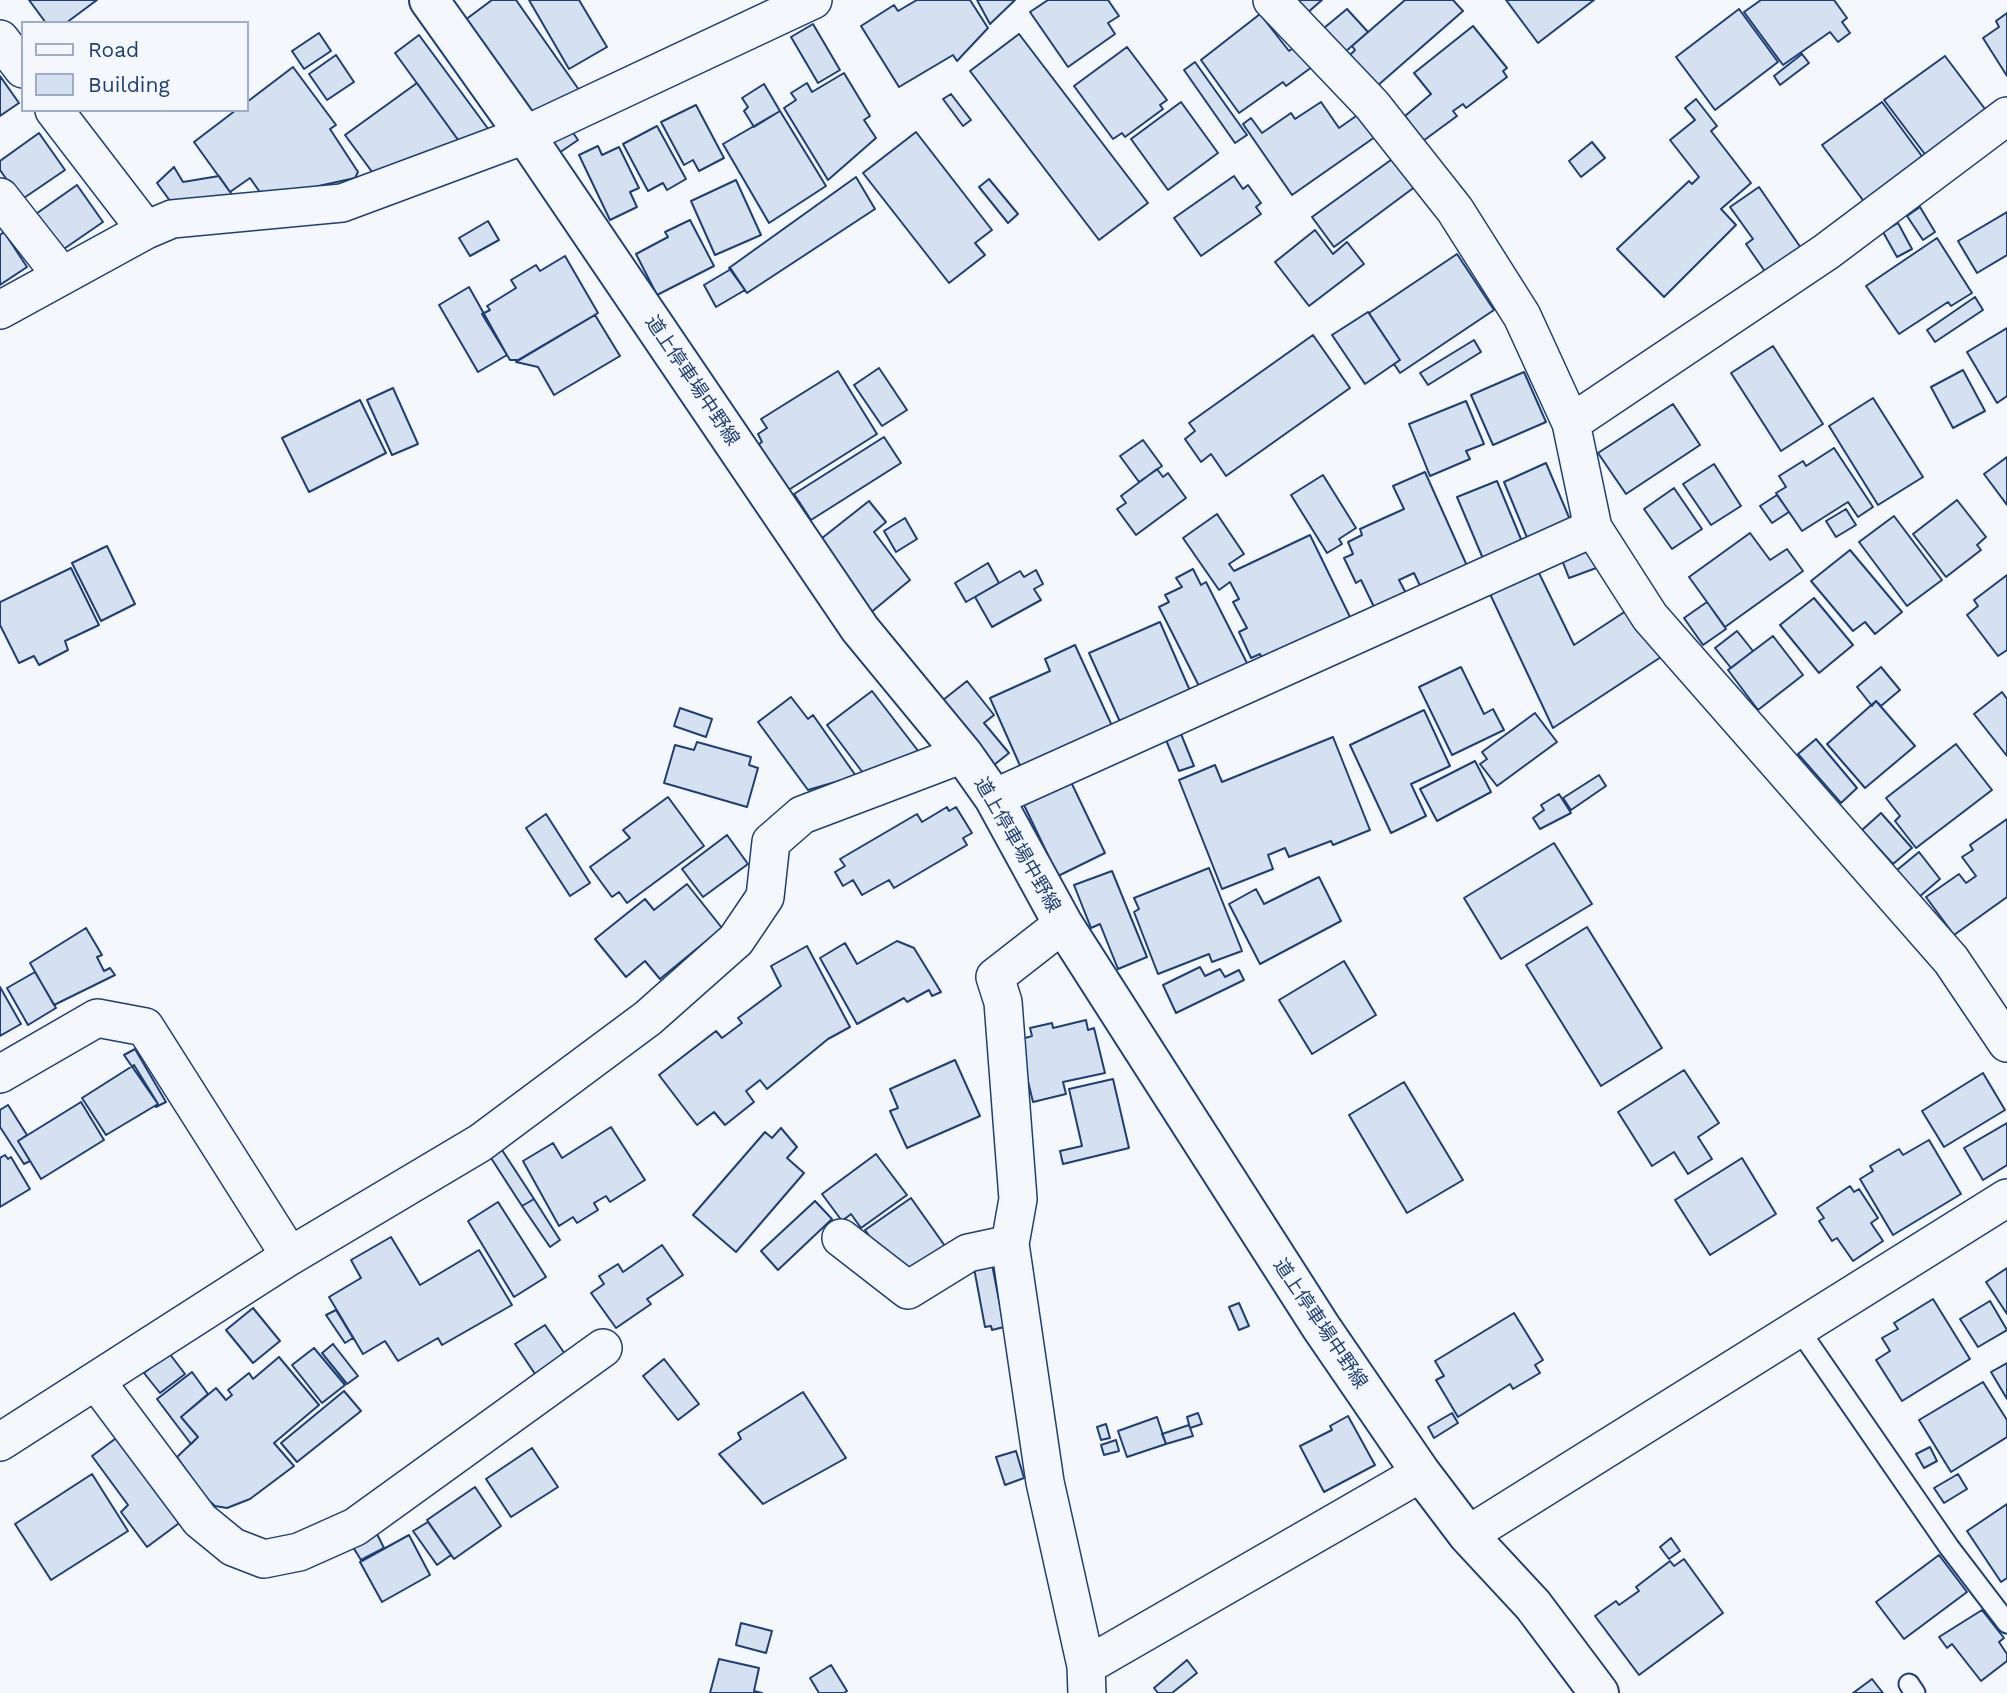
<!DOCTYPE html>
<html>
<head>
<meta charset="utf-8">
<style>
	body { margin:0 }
	#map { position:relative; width:2007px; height:1693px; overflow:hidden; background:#f4f7fb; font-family:"Work Sans",sans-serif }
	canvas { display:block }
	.legend { position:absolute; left:21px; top:21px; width:228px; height:91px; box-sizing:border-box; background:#f4f7fb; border:2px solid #9eadc5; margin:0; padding:9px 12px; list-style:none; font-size:21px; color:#1d3f73 }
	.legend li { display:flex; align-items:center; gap:14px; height:35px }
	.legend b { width:35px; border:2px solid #9eadc5 }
</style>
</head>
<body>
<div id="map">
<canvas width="2007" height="1693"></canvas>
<ul class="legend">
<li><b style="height:9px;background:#f4f7fb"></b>Road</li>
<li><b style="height:19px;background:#d5e0f0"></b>Building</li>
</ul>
</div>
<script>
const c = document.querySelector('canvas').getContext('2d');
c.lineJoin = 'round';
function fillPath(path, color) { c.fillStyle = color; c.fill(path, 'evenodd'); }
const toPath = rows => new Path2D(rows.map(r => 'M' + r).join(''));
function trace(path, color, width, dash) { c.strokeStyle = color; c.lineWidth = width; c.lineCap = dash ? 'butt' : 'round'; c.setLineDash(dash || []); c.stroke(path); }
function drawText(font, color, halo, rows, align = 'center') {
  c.font = font + ' "Work Sans","Noto Sans JP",sans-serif'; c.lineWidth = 5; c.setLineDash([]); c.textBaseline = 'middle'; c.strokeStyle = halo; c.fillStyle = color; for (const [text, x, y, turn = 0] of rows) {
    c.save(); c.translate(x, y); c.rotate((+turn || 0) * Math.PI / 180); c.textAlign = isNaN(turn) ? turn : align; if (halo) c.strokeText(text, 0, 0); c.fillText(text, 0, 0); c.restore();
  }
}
const building = toPath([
	[29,0,97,0,66,23,46,23,29,0],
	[492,0,516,0,584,97,532,120,461,23,492,0],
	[529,0,579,0,607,47,569,69,529,0],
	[917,0,970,0,988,28,957,61,953,55,899,87,861,26,894,5,898,11,917,0],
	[977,0,1015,0,990,24,977,0],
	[1048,0,1108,0,1119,16,1108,23,1115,34,1068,67,1030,12,1048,0],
	[1294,0,1322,0,1306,14,1294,0],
	[1405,0,1453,0,1463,11,1376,87,1349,56,1355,50,1352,46,1405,0],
	[1506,0,1594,0,1538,43,1506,0],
	[1761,0,1834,0,1847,18,1842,22,1850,33,1838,42,1830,32,1783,65,1744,12,1761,0],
	[1347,9,1368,32,1345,52,1324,28,1347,9],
	[1739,9,1778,62,1715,110,1676,57,1739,9],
	[2007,13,2007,76,1983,38,1999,27,1996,21,2007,13],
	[1260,14,1289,51,1296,46,1312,67,1286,86,1283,82,1239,113,1201,60,1260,14],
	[813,24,840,70,818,83,791,37,813,24],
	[1473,26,1507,68,1503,71,1507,77,1466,108,1463,104,1453,111,1457,116,1423,141,1405,116,1431,94,1414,73,1473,26],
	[319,33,331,51,304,69,292,51,319,33],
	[1019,34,1148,203,1099,240,970,71,1019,34],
	[419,35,489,130,464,148,395,53,419,35],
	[1127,47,1167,100,1160,105,1163,109,1125,137,1122,133,1113,139,1074,86,1127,47],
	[1802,54,1809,63,1780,85,1774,76,1802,54],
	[336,55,354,82,327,100,309,74,336,55],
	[1945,56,1988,113,1927,157,1884,100,1945,56],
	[1195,62,1247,135,1235,143,1184,70,1195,62],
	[293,67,336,125,330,129,358,172,355,178,264,198,250,178,230,192,194,142,236,110,247,110,247,102,293,67],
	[844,73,870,116,864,120,876,138,828,180,784,108,796,100,791,93,807,83,812,92,844,73],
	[0,76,19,103,0,116,0,76],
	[417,83,461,144,375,176,345,135,417,83],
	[764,84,780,111,754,127,744,111,748,107,742,98,764,84],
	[951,94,971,120,963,126,943,99,951,94],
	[1696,99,1717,126,1711,131,1751,183,1721,209,1736,225,1664,297,1617,249,1689,181,1692,184,1699,177,1670,140,1695,120,1685,108,1696,99],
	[1181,102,1218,153,1168,190,1131,139,1181,102],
	[1321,102,1339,128,1359,114,1375,137,1292,195,1243,124,1251,118,1262,133,1291,113,1295,119,1321,102],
	[1882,102,1924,159,1865,203,1822,145,1882,102],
	[696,105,724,158,699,171,693,160,684,165,661,122,696,105],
	[780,111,826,186,769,223,723,144,780,111],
	[657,126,686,179,667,190,663,183,648,191,623,144,657,126],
	[569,127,578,140,559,153,550,140,569,127],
	[916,132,992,230,975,243,985,255,949,283,863,173,916,132],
	[39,133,65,170,21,200,0,170,0,161,39,133],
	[1592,142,1605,158,1581,177,1569,161,1592,142],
	[598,146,602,155,619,147,639,188,630,192,637,207,610,220,579,155,598,146],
	[1395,157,1416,186,1334,247,1312,217,1395,157],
	[174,167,183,182,219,176,235,199,173,205,157,183,174,167],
	[1234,176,1243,189,1248,185,1261,203,1256,207,1261,214,1201,256,1174,218,1234,176],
	[856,177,875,209,747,293,729,268,856,177],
	[989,179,1018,214,1008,223,979,187,989,179],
	[736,180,761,235,715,255,691,201,736,180],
	[77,185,103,222,58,253,33,216,77,185],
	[1759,187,1801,248,1766,273,1746,244,1753,239,1730,207,1759,187],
	[1920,207,1935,232,1923,240,1907,216,1920,207],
	[2007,212,2007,255,1977,273,1958,241,2007,212],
	[690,220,714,266,657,295,636,254,668,237,665,232,690,220],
	[488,221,499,240,470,256,459,238,488,221],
	[1898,223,1912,249,1897,257,1883,232,1898,223],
	[1315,230,1333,254,1347,242,1364,264,1309,306,1275,262,1315,230],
	[4,232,27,267,0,285,0,235,4,232],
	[1937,238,1972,293,1951,306,1948,302,1899,334,1866,286,1937,238],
	[1457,254,1494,310,1400,373,1394,364,1400,360,1369,313,1457,254],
	[565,256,598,313,518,360,510,360,482,314,490,310,487,306,516,288,511,280,536,265,540,271,565,256],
	[731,269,745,290,716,307,704,285,731,269],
	[469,287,507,355,478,372,439,305,469,287],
	[1975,297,1983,310,1935,342,1927,330,1975,297],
	[1368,312,1400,360,1365,384,1332,335,1368,312],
	[595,315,620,356,554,395,538,367,516,362,595,315],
	[2007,328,2007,396,1997,403,1967,352,2007,328],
	[1313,335,1350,388,1226,476,1211,454,1201,462,1185,439,1195,431,1189,423,1313,335],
	[1474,340,1481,352,1428,385,1420,373,1474,340],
	[1773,346,1823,424,1781,451,1731,373,1773,346],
	[879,368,907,410,882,426,854,385,879,368],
	[1963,370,1985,411,1953,428,1931,387,1963,370],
	[838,371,877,434,779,496,750,450,762,442,758,434,767,428,761,419,838,371],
	[1524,372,1546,422,1493,445,1471,395,1524,372],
	[393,388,418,444,392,455,367,400,393,388],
	[1873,398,1923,477,1878,505,1829,426,1873,398],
	[360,400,386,453,309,492,282,438,360,400],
	[1466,401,1484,444,1466,451,1470,459,1430,476,1409,424,1466,401],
	[1673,404,1700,445,1626,494,1598,453,1673,404],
	[884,437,901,463,811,520,794,494,884,437],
	[1143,440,1162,466,1139,482,1120,456,1143,440],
	[1834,448,1873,507,1858,517,1848,502,1802,531,1776,493,1786,487,1779,476,1803,461,1806,466,1834,448],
	[2007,457,2007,505,1984,474,2007,457],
	[1546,463,1571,522,1528,540,1504,482,1546,463],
	[1714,464,1741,506,1711,525,1683,484,1714,464],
	[1157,469,1163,477,1168,473,1186,498,1136,535,1117,509,1126,503,1121,496,1157,469],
	[1425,472,1468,568,1422,590,1414,573,1399,580,1407,595,1375,609,1361,580,1356,583,1344,558,1353,554,1348,542,1362,535,1360,529,1404,509,1393,486,1425,472],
	[1323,475,1356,528,1339,539,1342,544,1327,553,1291,495,1323,475],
	[1497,481,1523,544,1484,561,1457,497,1497,481],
	[1674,488,1702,529,1672,549,1644,509,1674,488],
	[1777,495,1789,512,1772,523,1760,506,1777,495],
	[1957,500,1986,537,1977,545,1981,550,1946,577,1913,534,1957,500],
	[869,501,886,522,874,532,910,580,869,614,812,546,869,501],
	[1846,509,1856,525,1836,537,1826,521,1846,509],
	[1217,514,1244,554,1229,564,1234,571,1310,535,1351,619,1263,661,1260,654,1251,658,1239,632,1247,628,1233,602,1239,599,1230,582,1219,590,1183,538,1217,514],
	[1894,516,1942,580,1907,606,1859,542,1894,516],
	[905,518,917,539,896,552,884,531,905,518],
	[1750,533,1770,560,1787,549,1803,571,1725,627,1689,577,1750,533],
	[107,546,135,604,101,621,72,563,107,546],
	[1850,550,1902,612,1875,634,1865,622,1853,631,1811,581,1850,550],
	[1588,551,1599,567,1569,578,1562,560,1588,551],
	[988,563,999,583,966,602,955,583,988,563],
	[71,568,99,625,65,641,68,650,39,665,34,656,19,663,0,625,0,602,71,568],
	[1193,569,1201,585,1206,582,1248,665,1200,688,1159,607,1169,602,1165,595,1182,587,1176,578,1193,569],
	[1036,570,1043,584,1034,589,1041,600,992,627,975,597,1020,571,1024,577,1036,570],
	[1538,571,1574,645,1629,609,1661,657,1553,728,1490,594,1538,571],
	[2007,575,2007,650,1998,656,1967,615,1978,606,1974,600,2007,575],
	[1814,598,1853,645,1819,673,1780,625,1814,598],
	[1707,602,1726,629,1703,645,1684,618,1707,602],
	[1160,622,1191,693,1121,724,1089,653,1160,622],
	[1737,631,1753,651,1731,668,1715,648,1737,631],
	[1773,636,1803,675,1758,710,1728,670,1773,636],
	[1075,645,1113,728,1022,770,990,698,1050,671,1045,659,1075,645],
	[1461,667,1484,714,1493,709,1504,730,1452,755,1419,687,1461,667],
	[1881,667,1900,690,1881,706,1876,701,1872,706,1857,687,1881,667],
	[967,681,994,715,984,723,1009,753,989,769,938,704,967,681],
	[872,691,922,756,863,773,827,725,872,691],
	[2002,692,2007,699,2007,756,1974,714,2002,692],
	[791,697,808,719,813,715,856,776,808,790,758,722,791,697],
	[1876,701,1915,746,1865,788,1827,744,1876,701],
	[680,708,712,719,706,737,674,726,680,708],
	[1424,710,1450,766,1411,784,1426,816,1391,833,1350,745,1424,710],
	[1535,713,1557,742,1497,786,1480,764,1487,759,1482,752,1535,713],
	[1181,734,1194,766,1179,771,1166,740,1181,734],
	[1333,737,1370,830,1333,845,1331,841,1289,857,1285,848,1268,855,1273,869,1222,889,1179,780,1215,765,1222,782,1333,737],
	[1816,739,1857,788,1841,803,1798,754,1816,739],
	[697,742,751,757,749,765,758,768,747,807,664,783,675,745,694,750,697,742],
	[1956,744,1992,790,1916,848,1895,821,1900,816,1886,798,1956,744],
	[1475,761,1491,792,1437,821,1420,789,1475,761],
	[1599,775,1606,786,1571,810,1563,798,1599,775],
	[1071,782,1105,853,1058,876,1024,805,1071,782],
	[1559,794,1571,813,1540,829,1533,818,1544,810,1541,805,1559,794],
	[668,797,704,846,627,903,619,892,612,897,590,867,630,838,623,830,668,797],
	[947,807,949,811,956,807,972,833,963,838,967,845,894,888,889,880,862,895,853,880,843,886,835,872,845,866,840,859,917,814,922,822,947,807],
	[1881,813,1912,848,1893,864,1862,830,1881,813],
	[546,814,590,883,570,896,526,828,546,814],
	[2007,819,2007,897,1954,935,1926,897,1959,874,1966,883,1976,876,1962,857,1973,850,1970,845,2007,819],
	[727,835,748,864,703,897,682,869,727,835],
	[1554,843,1592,904,1501,959,1464,898,1554,843],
	[1919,852,1940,879,1919,897,1897,870,1919,852],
	[1209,868,1242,951,1212,962,1209,954,1158,974,1134,912,1139,909,1134,898,1209,868],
	[1112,871,1147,957,1118,969,1100,924,1091,928,1074,885,1112,871],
	[1319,877,1341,921,1260,964,1229,904,1256,889,1264,904,1319,877],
	[687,884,722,928,660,979,645,961,626,977,595,939,645,899,654,910,687,884],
	[1587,927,1662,1048,1601,1086,1526,965,1587,927],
	[86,928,102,955,97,957,104,971,110,968,115,975,54,1005,30,963,86,928],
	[897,941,914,948,941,992,932,996,929,990,907,1002,904,998,857,1024,820,958,845,943,857,964,897,941],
	[807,946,850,1027,828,1039,767,1089,760,1080,746,1091,754,1102,725,1125,714,1112,697,1125,659,1075,716,1031,722,1038,742,1023,738,1018,781,986,771,966,807,946],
	[1344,961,1376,1015,1312,1054,1279,1000,1344,961],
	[1200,967,1205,976,1220,969,1225,977,1239,970,1244,980,1176,1013,1163,985,1200,967],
	[35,972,56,1008,28,1025,7,988,35,972],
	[0,987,21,1024,0,1036,0,987],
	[1086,1020,1088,1030,1094,1028,1105,1073,1063,1082,1066,1094,1033,1102,1018,1040,1032,1036,1030,1028,1052,1023,1053,1028,1086,1020],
	[135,1049,166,1102,156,1107,158,1104,124,1055,135,1049],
	[955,1060,980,1116,907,1148,890,1111,898,1108,890,1089,955,1060],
	[134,1065,158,1104,106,1135,82,1098,134,1065],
	[1684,1070,1719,1123,1698,1137,1712,1159,1688,1174,1674,1152,1652,1166,1618,1112,1684,1070],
	[1983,1073,2005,1110,1944,1147,1922,1111,1983,1073],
	[1113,1079,1129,1148,1063,1164,1060,1151,1082,1146,1069,1089,1113,1079],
	[1404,1082,1463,1180,1407,1213,1349,1115,1404,1082],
	[81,1102,104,1140,41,1179,18,1141,81,1102],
	[8,1105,27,1135,18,1141,30,1161,24,1164,0,1127,0,1110,8,1105],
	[2007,1123,2007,1165,1983,1180,1964,1148,2007,1123],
	[611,1127,645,1180,610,1202,606,1196,594,1203,598,1210,577,1223,573,1217,559,1226,523,1161,553,1143,562,1158,611,1127],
	[781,1128,797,1147,787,1158,804,1173,736,1252,693,1215,765,1132,772,1138,781,1128],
	[1929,1140,1961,1194,1893,1235,1860,1179,1873,1171,1870,1166,1899,1149,1903,1155,1929,1140],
	[502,1150,534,1199,522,1206,491,1158,502,1150],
	[876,1154,907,1195,861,1228,851,1214,842,1221,822,1194,876,1154],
	[5,1155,8,1159,11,1157,30,1189,0,1207,0,1158,5,1155],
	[1742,1158,1776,1214,1710,1255,1675,1200,1742,1158],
	[1850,1186,1854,1192,1859,1189,1878,1218,1871,1223,1883,1241,1853,1261,1837,1238,1832,1241,1819,1221,1824,1218,1817,1208,1850,1186],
	[911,1198,945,1246,899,1278,865,1230,911,1198],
	[534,1199,560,1240,550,1247,522,1206,534,1199],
	[815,1201,832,1219,778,1270,761,1251,815,1201],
	[498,1202,546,1277,514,1297,468,1221,498,1202],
	[391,1237,420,1285,479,1250,512,1305,442,1345,438,1338,398,1361,385,1341,363,1354,329,1297,361,1278,351,1260,391,1237],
	[662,1245,683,1275,647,1299,651,1304,616,1328,591,1293,604,1284,599,1276,618,1264,623,1272,662,1245],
	[992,1264,1004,1327,992,1330,991,1326,985,1327,974,1268,992,1264],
	[2007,1268,2007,1314,1986,1282,2007,1268],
	[1933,1299,1970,1359,1902,1401,1876,1360,1890,1351,1882,1338,1898,1329,1894,1323,1933,1299],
	[1990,1301,2007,1330,1978,1347,1960,1319,1990,1301],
	[1239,1303,1249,1326,1239,1330,1229,1307,1239,1303],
	[253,1308,280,1341,253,1363,226,1330,253,1308],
	[336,1310,353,1338,345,1343,326,1315,336,1310],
	[1514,1313,1543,1360,1535,1365,1540,1373,1513,1389,1510,1384,1458,1417,1436,1380,1444,1376,1435,1361,1514,1313],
	[545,1325,567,1357,537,1377,515,1344,545,1325],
	[333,1344,358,1376,347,1384,322,1353,333,1344],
	[314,1348,345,1385,322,1403,292,1365,314,1348],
	[169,1353,185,1374,160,1393,144,1373,169,1353],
	[279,1357,319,1405,274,1443,294,1466,250,1499,227,1508,215,1506,205,1497,177,1457,198,1437,181,1417,216,1388,226,1400,232,1395,228,1390,249,1373,253,1379,279,1357],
	[664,1359,699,1404,678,1420,643,1376,664,1359],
	[2007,1363,2007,1399,1991,1372,2007,1363],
	[192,1372,208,1394,181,1417,198,1437,191,1444,157,1399,192,1372],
	[1983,1382,2007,1420,2007,1437,1951,1472,1919,1420,1983,1382],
	[344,1391,361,1411,297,1462,281,1443,344,1391],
	[803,1392,846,1458,763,1504,719,1454,741,1439,738,1433,803,1392],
	[1198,1413,1202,1424,1190,1428,1187,1417,1198,1413],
	[1452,1413,1458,1423,1434,1438,1428,1427,1452,1413],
	[1348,1416,1375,1465,1324,1492,1300,1446,1332,1430,1330,1426,1348,1416],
	[1157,1417,1166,1444,1127,1457,1118,1431,1157,1417],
	[1106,1424,1110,1438,1101,1440,1097,1427,1106,1424],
	[1189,1425,1193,1436,1166,1444,1162,1434,1189,1425],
	[119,1436,182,1521,147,1547,121,1512,128,1505,92,1456,119,1436],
	[1116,1440,1119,1451,1104,1455,1101,1445,1116,1440],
	[1930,1447,1937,1461,1924,1468,1916,1454,1930,1447],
	[532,1448,558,1487,511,1517,486,1479,532,1448],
	[1016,1451,1024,1478,1005,1485,996,1457,1016,1451],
	[92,1474,128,1531,51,1580,15,1524,92,1474],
	[1958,1474,1967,1489,1944,1503,1934,1488,1958,1474],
	[475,1487,501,1526,454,1559,427,1520,475,1487],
	[2007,1504,2007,1578,2001,1582,1967,1531,2007,1504],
	[428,1522,451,1555,437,1565,413,1531,428,1522],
	[375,1530,384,1548,361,1560,351,1544,375,1530],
	[409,1535,430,1575,382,1602,360,1562,409,1535],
	[1671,1538,1680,1551,1669,1559,1660,1547,1671,1538],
	[1939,1555,1967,1592,1904,1639,1876,1602,1939,1555],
	[1684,1559,1723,1613,1639,1675,1595,1616,1616,1601,1619,1605,1639,1591,1636,1587,1670,1561,1674,1566,1684,1559],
	[1982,1610,2004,1638,1999,1642,2007,1654,2007,1661,1981,1681,1952,1644,1947,1648,1939,1637,1982,1610],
	[741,1623,772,1631,766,1653,736,1645,741,1623],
	[719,1659,759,1668,754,1691,762,1693,710,1693,719,1659],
	[1187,1660,1197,1673,1172,1693,1158,1693,1154,1688,1187,1660],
	[831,1665,847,1691,844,1693,819,1693,810,1678,831,1665],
	[1872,1679,1883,1693,1853,1693,1872,1679]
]);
const lane = toPath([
	[1798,1328,1949,1547,2007,1623],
	[1909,1684,1915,1693]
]);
const street = toPath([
	[1272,0,1372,105,1455,210,1522,316,1571,423,1593,528,1650,617,1951,960,2007,1043],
	[0,39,23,69],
	[54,110,146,230],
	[0,197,62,276],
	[0,310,146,230,172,219,342,203,525,135,813,0],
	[1571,423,1826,252,2007,116],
	[994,798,1593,528],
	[1063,924,995,977,1003,1002,1018,1199,1010,1244,1045,1482,1086,1666,1087,1693],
	[0,1074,97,1018,145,1027,290,1256],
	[841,1238,908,1290,968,1253,1010,1244],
	[96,1381,200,1520,233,1547,264,1559,299,1552,355,1527,603,1348],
	[0,1442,290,1256,480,1143,648,1018,736,940,765,897,771,842,802,815,963,754],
	[1468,1535,2007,1198],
	[1086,1666,1421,1473]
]);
const secondary = toPath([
	[429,0,525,135,860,629,963,754,994,798,1063,924,1321,1327,1421,1473,1468,1535,1533,1605,1599,1693]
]);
const streetNames = [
	["道上停車場中野線",692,381,56],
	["道上停車場中野線",1017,845,60],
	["道上停車場中野線",1320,1324,56]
];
fillPath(building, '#d5e0f0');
trace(building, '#1d3f73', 2);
trace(lane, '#1d3f73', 23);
trace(street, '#1d3f73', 40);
trace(secondary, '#1d3f73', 42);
trace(lane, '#f4f7fb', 19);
trace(street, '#f4f7fb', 37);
trace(secondary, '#f4f7fb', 38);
drawText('19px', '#1d3f73', '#f4f7fb', streetNames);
</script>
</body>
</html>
